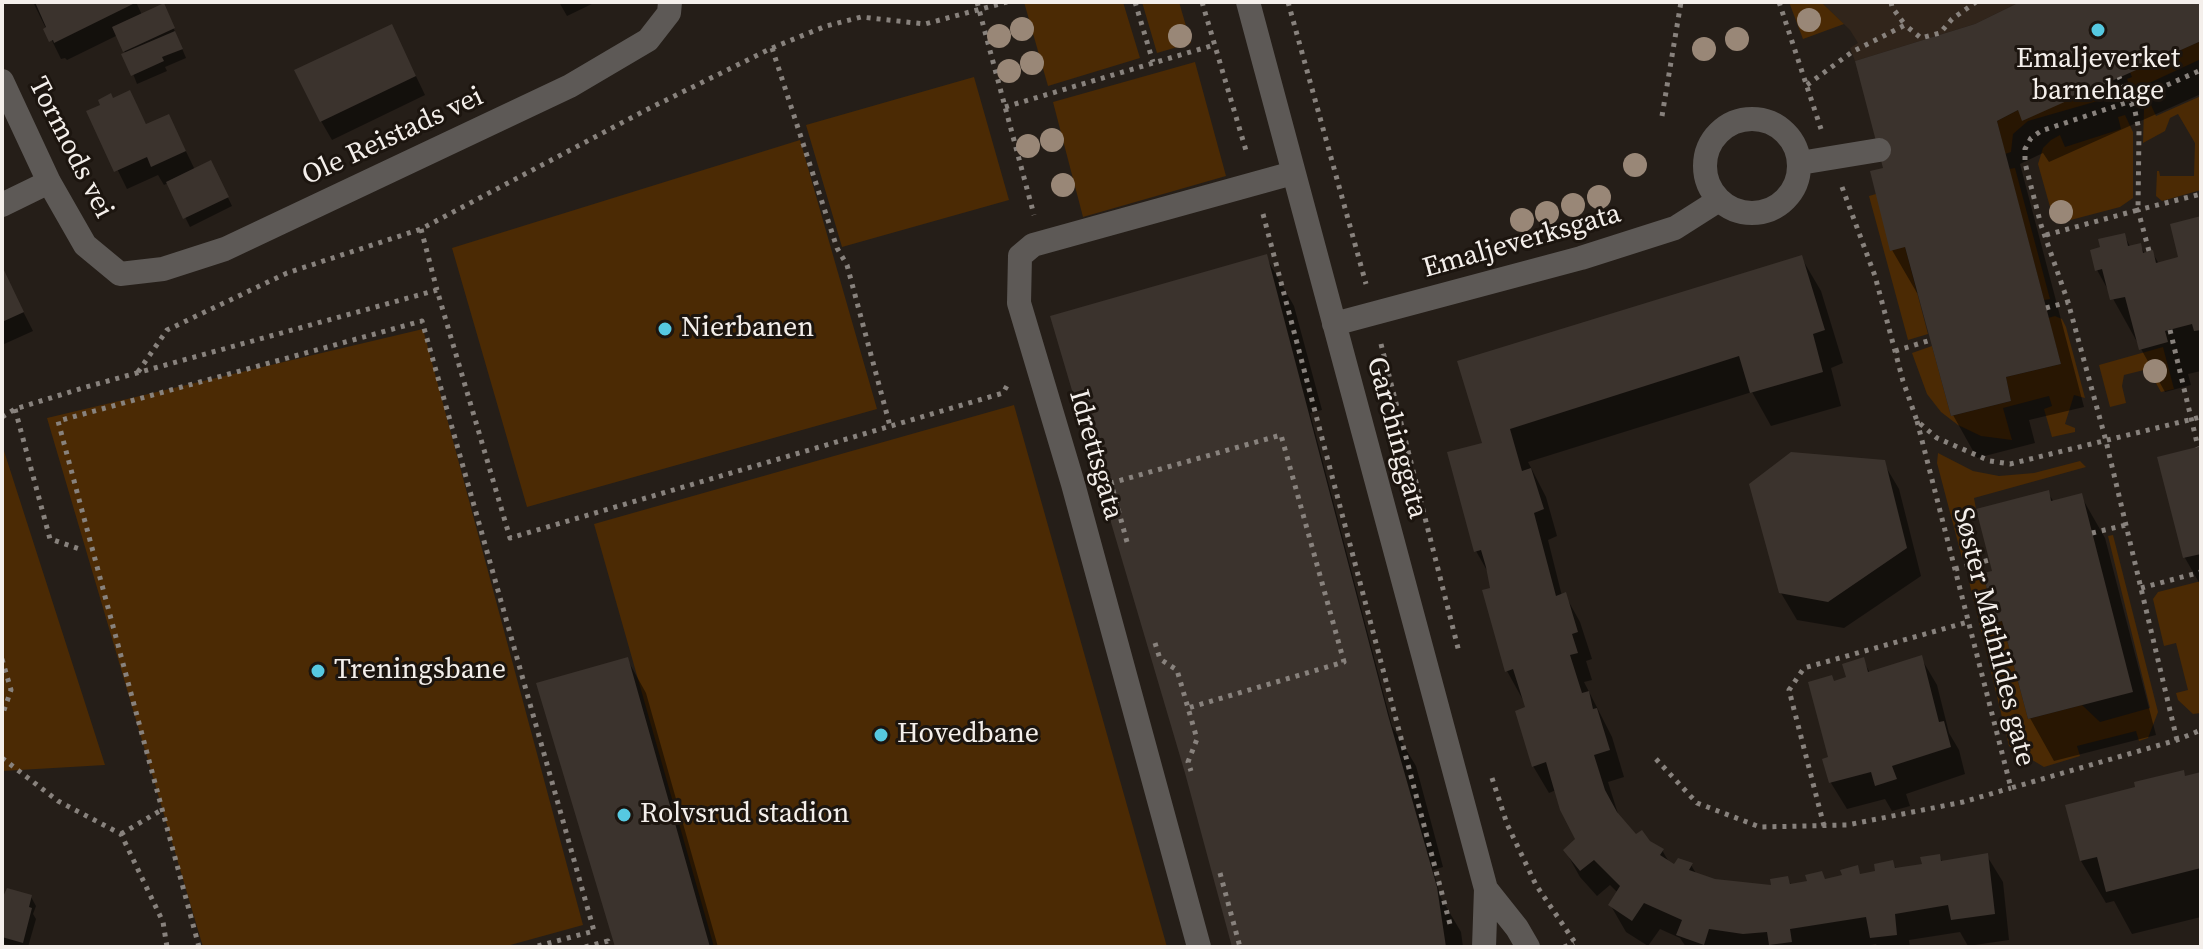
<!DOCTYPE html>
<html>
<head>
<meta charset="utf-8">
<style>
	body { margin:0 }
	#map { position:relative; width:2203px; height:949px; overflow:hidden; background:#251e18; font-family:"Source Serif 4",serif }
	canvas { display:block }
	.frame { position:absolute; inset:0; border:4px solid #f4efeb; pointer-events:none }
</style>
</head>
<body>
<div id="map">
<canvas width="2203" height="949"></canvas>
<div class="frame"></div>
</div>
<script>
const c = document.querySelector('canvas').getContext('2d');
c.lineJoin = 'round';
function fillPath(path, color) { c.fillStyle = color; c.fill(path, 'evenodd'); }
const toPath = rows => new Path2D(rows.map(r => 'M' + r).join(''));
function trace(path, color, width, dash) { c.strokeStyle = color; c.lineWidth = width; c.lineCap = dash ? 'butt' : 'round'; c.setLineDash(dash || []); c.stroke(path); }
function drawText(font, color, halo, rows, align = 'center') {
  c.font = font + ' "Source Serif 4",serif'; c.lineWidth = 6; c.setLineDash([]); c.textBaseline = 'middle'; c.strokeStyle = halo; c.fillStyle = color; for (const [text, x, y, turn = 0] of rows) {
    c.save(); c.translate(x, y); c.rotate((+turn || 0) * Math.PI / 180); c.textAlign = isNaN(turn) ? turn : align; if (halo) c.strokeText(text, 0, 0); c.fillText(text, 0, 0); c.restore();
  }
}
const built = toPath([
	[1821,2,2020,2,1975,24,1855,61,1850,48,1858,43,1850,30]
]);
const green = toPath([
	[1024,2,1123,2,1140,58,1048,86],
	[1142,2,1179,2,1191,43,1157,53],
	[1789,2,1821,2,1844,24,1803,39],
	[2201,41,2201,59,2132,91,2127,79,2132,77,2130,72],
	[1195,62,1226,176,1083,217,1053,102],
	[974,77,1009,200,842,247,806,125],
	[2109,82,2115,96,2028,121,2013,134,2011,152,2005,154,1997,121,2018,110],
	[2201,96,2201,190,2162,201,2156,196,2157,171,2159,171,2160,176,2194,176,2195,143,2178,114,2170,118,2165,131,2143,143,2144,108,2151,105,2156,116],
	[2125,115,2133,132,2133,198,2120,207,2063,222,2054,221,2038,164,2043,148,2051,140,2060,135,2065,147,2121,129,2118,117],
	[800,140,877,409,527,507,452,248],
	[2015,168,2050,299,2044,300,2009,169],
	[1876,194,1905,247,1928,334,1908,340,1869,196],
	[2055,316,2062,319,2066,327,2085,398,2074,395,2065,424,2075,428,2075,432,2052,437,2044,409,2052,406,2049,396,2003,408,2012,440,1981,436,1958,425,1941,412,1927,394,1912,353,1932,346,1951,416,2011,401,2006,377,2061,364,2048,318],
	[423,329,583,925,503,947,203,947,47,418],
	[2163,347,2174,389,2161,392,2148,369,2124,375,2122,386,2126,403,2110,407,2099,365],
	[1014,405,1167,947,714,947,594,524],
	[2,444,4,451,105,765,2,771],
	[1938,453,1973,471,1999,476,2034,473,2080,461,2086,467,1974,498,1976,509,1963,513,1974,555,1962,558,1937,463],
	[2113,535,2158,712,2148,738,2139,741,2136,731,2077,746,2080,756,2044,767,2009,746,1968,577,1983,573,1995,622,2002,621,2028,719,2082,705,2100,722,2150,708,2108,536],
	[2201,581,2201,713,2193,714,2178,700,2176,693,2188,690,2176,643,2164,646,2153,599,2158,592]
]);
const shadow = toPath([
	[33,2,136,2,142,15,168,15,186,58,165,67,167,71,137,84,118,35,67,60,65,58,61,59],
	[559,2,596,2,567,16],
	[2024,2,2201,2,2201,94,2049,162,2043,153,2020,164,2084,407,2029,420,2035,443,1977,458,1953,415,1919,292,1917,293,1892,250,1886,169,1976,26],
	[401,45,425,95,332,140,321,121],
	[130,93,147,126,178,135,195,170,215,171,232,206,190,227,168,183,164,185,158,175,127,189,89,112],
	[2201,218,2201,371,2188,374,2191,385,2165,392,2097,270,2124,235,2131,248,2140,245,2145,254,2152,252,2159,264,2181,258],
	[1266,257,1294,306,1322,410,1310,413,1392,726,1416,766,1443,867,1433,870,1441,898,1461,932,1463,947,1234,947],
	[1801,257,1821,291,1843,363,1831,368,1841,406,1771,426,1752,392,1528,462,1546,497,1557,536,1548,540,1562,596,1565,595,1580,622,1592,659,1586,661,1592,680,1584,682,1612,737,1624,777,1608,782,1619,817,1636,837,1662,850,1670,864,1691,865,1697,875,1714,881,1774,887,1787,878,1792,886,1845,877,1857,868,1861,876,1877,872,1892,862,1897,870,1924,866,1939,856,1943,863,1987,856,2003,882,2009,940,1968,946,1960,932,1909,940,1910,947,1878,947,1876,944,1860,947,1686,947,1680,938,1660,929,1648,946,1626,932,1611,906,1618,893,1610,885,1597,896,1580,877,1565,850,1578,840,1556,790,1549,793,1533,766,1528,709,1507,671,1489,574,1476,551,1485,444,1460,363],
	[2,270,33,331,2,345],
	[2201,448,2201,586,2185,558],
	[1883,462,1899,489,1921,576,1844,628,1797,620,1781,593],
	[2048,493,2054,502,2081,496,2105,538,2156,735,2054,761,2030,718,2011,645,1997,622,1994,572],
	[1921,658,1937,685,1949,733,1959,750,1965,774,1906,794,1910,806,1892,811,1885,799,1847,809,1831,783,1824,761,1830,758,1834,683,1848,678,1863,660,1870,673],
	[627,659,646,693,718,947,617,947],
	[2183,772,2186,778,2201,774,2201,917,2132,934,2114,901,2106,903,2081,861,2137,789],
	[31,897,36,906,33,914,36,919,28,947,2,944,2,901]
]);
const building = toPath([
	[35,2,137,2,54,43,53,40,49,42,43,29,46,27],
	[2020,2,2201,2,2201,41,2022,121,2018,110,1997,121,2061,364,2006,377,2011,401,1951,416,1905,247,1890,251,1870,171,1883,168,1855,61,1975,24],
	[164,3,175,28,123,52,112,27],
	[392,24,416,76,320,122,294,70],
	[175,31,183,49,162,57,164,61,131,76,121,54],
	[130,90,146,124,169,114,186,151,151,167,147,157,114,172,86,111,100,105,98,100,111,93,113,98],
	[211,160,229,197,183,219,166,182],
	[2201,216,2201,330,2194,331,2192,324,2165,331,2168,342,2139,350,2125,297,2110,300,2102,269,2095,271,2090,250,2100,247,2098,239,2125,233,2128,246,2141,243,2143,253,2153,250,2156,263,2178,257,2170,224],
	[1267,254,1388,715,1437,887,1446,947,1232,947,1185,773,1050,316],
	[1802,255,1825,330,1813,334,1823,372,1750,393,1739,356,1510,429,1522,471,1531,468,1544,509,1534,513,1556,596,1566,592,1578,632,1572,634,1578,653,1570,655,1582,693,1589,691,1593,709,1597,708,1610,750,1594,755,1605,790,1617,812,1636,834,1642,830,1650,841,1664,849,1660,855,1674,864,1678,858,1693,863,1689,870,1715,879,1771,885,1770,879,1788,876,1790,884,1807,881,1805,875,1822,871,1825,879,1842,875,1840,870,1858,865,1860,874,1875,871,1874,864,1893,860,1895,868,1922,864,1920,857,1940,854,1941,861,1988,853,1995,914,1951,920,1948,905,1895,914,1897,935,1870,938,1866,917,1790,929,1792,942,1769,945,1767,932,1743,934,1709,929,1704,945,1676,935,1682,920,1644,903,1632,921,1608,905,1620,886,1594,860,1580,871,1563,850,1575,839,1560,810,1546,762,1532,767,1515,711,1525,707,1513,669,1505,672,1482,590,1490,588,1486,567,1481,550,1474,552,1447,452,1482,443,1457,361],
	[2,266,24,312,2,322],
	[2201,446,2201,554,2183,558,2157,457],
	[1791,452,1885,460,1907,548,1828,602,1779,593,1749,484],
	[2049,490,2051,501,2082,493,2133,692,2028,719,2002,621,1995,623,1983,573,1992,571,1976,509],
	[1922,655,1939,722,1944,721,1951,747,1892,766,1897,779,1875,786,1871,772,1829,783,1822,759,1828,757,1808,682,1832,675,1834,681,1846,677,1842,664,1864,657,1868,672],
	[628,657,710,947,615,947,536,683],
	[2184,770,2185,776,2201,772,2201,868,2106,892,2097,857,2080,861,2065,805,2135,787,2134,782],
	[7,888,32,895,29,907,32,908,23,943,2,937,2,899]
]);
const path = toPath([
	[977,2,1034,215],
	[1135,2,1153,62],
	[1202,2,1247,154],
	[1288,2,1366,284],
	[1779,2,1821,129],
	[1891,2,1892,7,1905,25],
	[772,48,837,248,847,265,890,426],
	[1807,85,1852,52,1905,25,1921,38,1940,33,1952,19,1976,2],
	[1005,107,1214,45],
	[1662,116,1681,2],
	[1842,187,1875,276,1903,381,1917,421,1937,438,1990,461,2010,464,2201,417],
	[1263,214,1451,928],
	[421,229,437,290],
	[2046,235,2138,210,2139,130,2135,111,2119,77],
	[2149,251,2138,210,2201,194],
	[2046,308,2068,302],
	[2170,330,2198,447],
	[1381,344,1459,652],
	[1895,351,1931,340],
	[138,372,167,330,287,273,421,229,646,110,772,48,826,26,861,17,925,24,1007,2],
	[15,409,50,539,83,550],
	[2,417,15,409,86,387,437,290,510,538,1003,393,1009,382],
	[1917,421,2011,788,2177,740,2201,730],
	[2092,533,2126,525],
	[1127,542,1111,483,1281,435,1344,662,1188,708],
	[1955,569,1989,560],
	[2141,588,2201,572],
	[1155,643,1160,659,1177,670,1197,739,1188,762,1191,771],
	[2,659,11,690,2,716],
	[2177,740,2106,441,2068,302,2041,225,2025,163,2025,149,2031,138,2041,131,2131,101,2201,70],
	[2,758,58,801,121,834,163,922,167,947],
	[1656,759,1697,803,1760,827,1847,825,1963,802,2011,788],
	[1492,778,1507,824,1536,885,1578,947],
	[1824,826,1789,690,1804,668,1968,622],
	[121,834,163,809],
	[1220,873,1240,947],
	[199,947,58,421,422,321,594,931,534,947],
	[585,947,608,941,610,947],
	[1564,947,1574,943]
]);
const minor = toPath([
	[1248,2,1486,889,1484,947],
	[2,81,49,182,85,245,120,274,163,269,225,249,570,86,648,40,669,13,670,2],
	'1705 166a47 47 0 1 1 94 0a47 47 0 1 1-94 0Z',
	[1800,163,1879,150],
	[2,205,49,182],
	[1334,324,1581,258,1675,228,1719,200],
	[1486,889,1517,928,1528,947],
	[1199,947,1073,484,1019,303,1020,256,1033,245,1293,173]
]);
const trees = [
	[1809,20],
	[1022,29],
	[999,36],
	[1180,36],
	[1737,39],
	[1704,49],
	[1032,63],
	[1009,71],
	[1052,140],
	[1028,146],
	[1635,165],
	[1063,185],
	[1599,197],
	[1573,205],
	[2061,212],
	[1547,213],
	[1522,220],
	[2155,371]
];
const markers = [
	[2098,30,8,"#56c9e1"],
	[665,329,8,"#56c9e1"],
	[318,671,8,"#56c9e1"],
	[881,735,8,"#56c9e1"],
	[624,815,8,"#56c9e1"]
];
const poiNames = [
	["Emaljeverket",2098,60,"center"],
	["barnehage",2098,92,"center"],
	["Nierbanen",681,329],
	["Treningsbane",334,671],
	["Hovedbane",897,735],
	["Rolvsrud stadion",640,815]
];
const streetNames = [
	["Ole Reistads vei",393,137,-25],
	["Tormods vei",70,148,63],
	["Emaljeverksgata",1522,242,-16],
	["Garchinggata",1396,438,75],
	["Idrettsgata",1095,455,74],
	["Søster Mathildes gate",1993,637,76]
];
fillPath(built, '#31251b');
fillPath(green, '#4b2a04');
fillPath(shadow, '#0007');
fillPath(building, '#3b332d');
trace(path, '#88827d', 5, [4, 6]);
trace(minor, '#5d5956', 24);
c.fillStyle = '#998777';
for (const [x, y] of trees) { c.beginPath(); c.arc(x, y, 12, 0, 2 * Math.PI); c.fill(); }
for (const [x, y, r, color] of markers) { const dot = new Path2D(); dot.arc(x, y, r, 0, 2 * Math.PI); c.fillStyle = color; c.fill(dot); trace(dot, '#1c150f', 3); }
drawText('28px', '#f4efeb', '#1c150f', poiNames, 'left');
drawText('28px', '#f4efeb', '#1c150f', streetNames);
</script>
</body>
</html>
